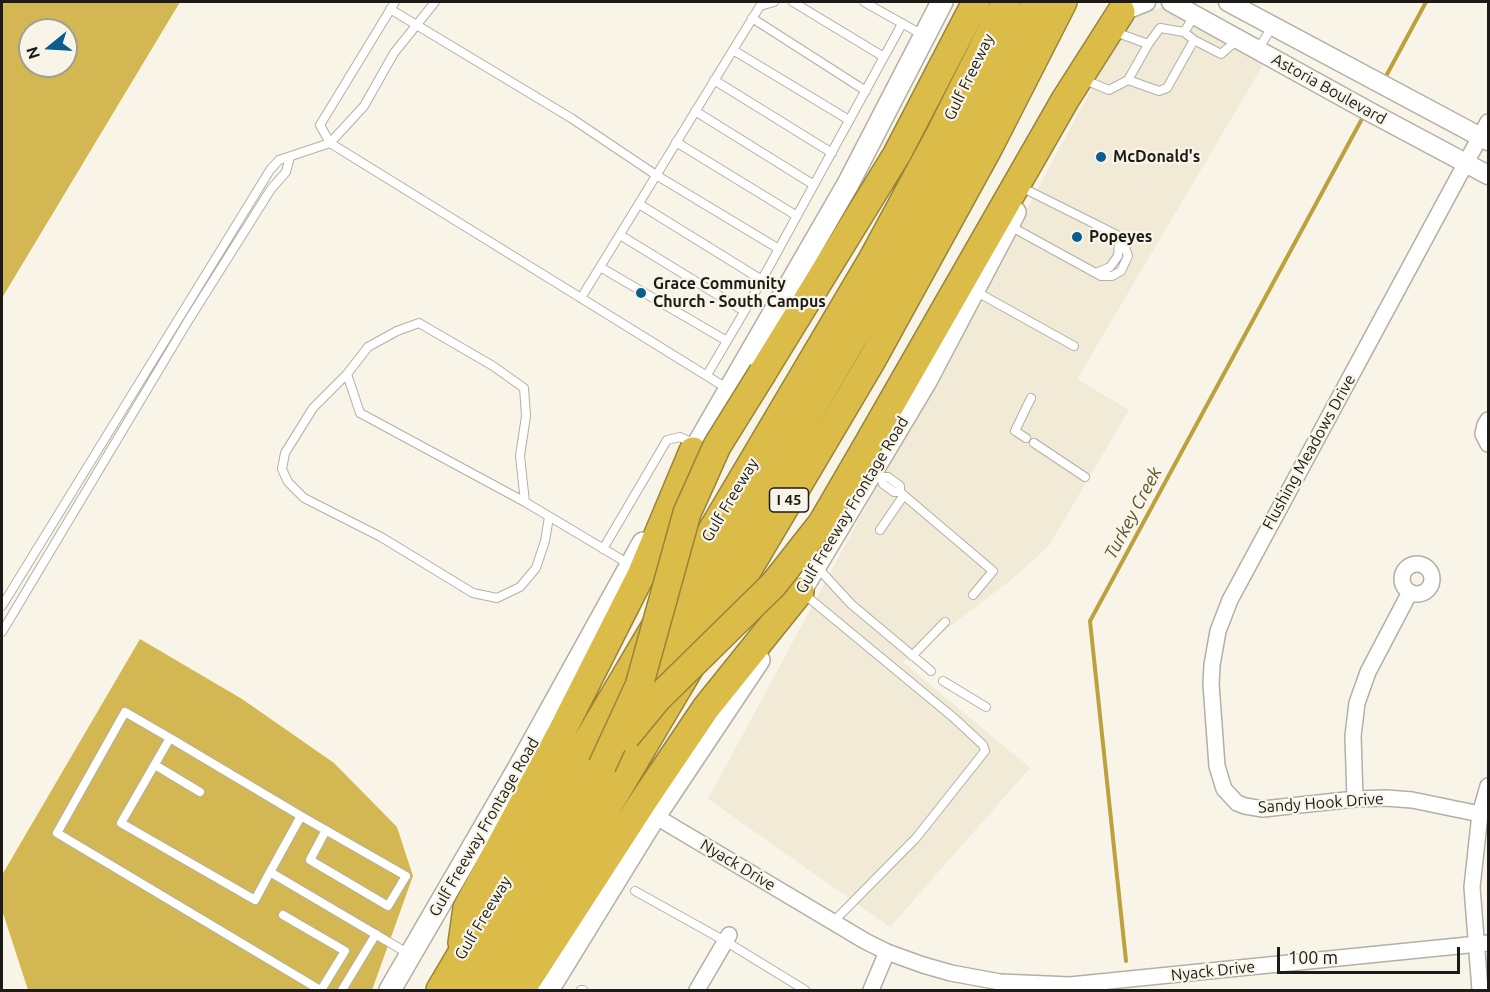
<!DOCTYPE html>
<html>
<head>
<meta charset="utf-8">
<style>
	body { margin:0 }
	#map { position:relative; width:1490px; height:992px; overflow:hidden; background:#f8f5e8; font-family:Ubuntu,sans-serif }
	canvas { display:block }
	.frame { position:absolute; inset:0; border:3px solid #1c1b17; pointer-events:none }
	.north { position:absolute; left:18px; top:18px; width:60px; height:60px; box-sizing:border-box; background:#f8f5e8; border:2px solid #a09e94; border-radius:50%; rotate:252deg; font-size:16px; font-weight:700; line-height:24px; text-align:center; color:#1c1b17 }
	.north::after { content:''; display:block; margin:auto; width:21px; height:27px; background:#0c5d8f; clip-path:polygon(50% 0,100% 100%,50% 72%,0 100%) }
	.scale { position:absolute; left:1277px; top:947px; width:183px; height:27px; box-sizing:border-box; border:3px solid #1c1b17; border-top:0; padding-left:8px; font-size:18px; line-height:21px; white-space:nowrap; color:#1c1b17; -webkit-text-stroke:4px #f8f5e8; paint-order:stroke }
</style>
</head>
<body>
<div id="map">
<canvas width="1490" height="992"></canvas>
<div class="frame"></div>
<div class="north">N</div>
<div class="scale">100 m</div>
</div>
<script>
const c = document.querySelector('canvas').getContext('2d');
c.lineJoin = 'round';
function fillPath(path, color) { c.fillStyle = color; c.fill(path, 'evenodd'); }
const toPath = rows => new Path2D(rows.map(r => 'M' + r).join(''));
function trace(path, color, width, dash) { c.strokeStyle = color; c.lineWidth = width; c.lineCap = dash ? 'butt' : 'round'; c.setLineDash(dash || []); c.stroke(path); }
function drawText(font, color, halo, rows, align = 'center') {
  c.font = font + ' Ubuntu,sans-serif'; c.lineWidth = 4.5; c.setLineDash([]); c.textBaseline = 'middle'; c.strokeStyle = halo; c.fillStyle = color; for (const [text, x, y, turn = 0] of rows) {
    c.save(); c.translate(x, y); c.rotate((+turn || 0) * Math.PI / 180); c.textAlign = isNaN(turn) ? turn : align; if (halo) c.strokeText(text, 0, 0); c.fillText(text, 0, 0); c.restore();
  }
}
const built = toPath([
	[1167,6,1263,65,1077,379,1129,410,1048,547,1012,579,903,662,1030,768,890,927,708,799,1131,16]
]);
const forest = toPath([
	[2,2,180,2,2,298],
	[30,30,66,30,66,66,30,66],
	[140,639,242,699,334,763,397,827,413,876,372,990,28,990,2,910,2,875]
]);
const stream = toPath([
	[1385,78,1426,2],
	[1126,961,1090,621,1363,117]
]);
const service = toPath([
	[435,2,394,53,364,106,330,143,581,298],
	[793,2,884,57],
	[864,2,923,35],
	[390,9,571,118,656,175,779,249],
	[752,18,866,91],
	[1115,32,1148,44],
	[1184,32,1194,40,1221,54,1237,40],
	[733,50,849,120],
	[1258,50,1273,25],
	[714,80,832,153],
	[1085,80,1109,90,1128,80,1149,43,1160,28,1184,32,1195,15],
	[1128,80,1159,91,1167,88,1194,40],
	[695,111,814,185],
	[676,142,797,216],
	[639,204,762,280],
	[1010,226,1101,276,1112,276,1121,271,1128,256,1123,241,1119,236,1027,190],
	[620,235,744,311],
	[600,267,727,341],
	[1096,273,1110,267,1118,256,1119,243,1113,238],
	[975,291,1074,346],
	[347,374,313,408,285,453,282,469,288,482,304,498,381,537,473,593,497,598,520,587,536,568,545,541,549,517],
	[707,375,747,307,902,24],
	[728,389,581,298,760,6,774,2],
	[1026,438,1015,431,1031,398],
	[1034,443,1085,477],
	[874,472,881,477,883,484,894,492,900,492,900,486,888,477,881,477],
	[900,492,993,571,973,595],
	[525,502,360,413,347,374,368,347,397,331,419,323,493,366,524,388,526,416,520,456,525,502,629,564],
	[880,530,904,495],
	[603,549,667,440,680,437,693,443],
	[817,567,851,604,931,671],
	[804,594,954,718,983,745,985,751,916,838,833,922],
	[2,606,270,170,279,160,330,143,320,125,395,2],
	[2,632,188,321,271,189,286,172,290,157],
	[912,656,945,622],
	[943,681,986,707],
	[170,738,125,712,57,833,320,990],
	[155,765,200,792],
	[326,830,310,860,388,906,406,876,301,816,270,872,409,954],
	[270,872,255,900,121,823,170,738,301,816],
	[635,891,725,941,805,990],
	[283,915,345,951,321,990],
	[342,990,376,934],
	[581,990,583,990]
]);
const minor = toPath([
	[1488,420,1485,425,1483,434,1488,444],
	'1402 579a15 15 0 1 1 30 0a15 15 0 1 1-30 0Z',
	[1355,799,1353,736,1357,703,1368,672,1410,592],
	[1480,814,1412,800,1386,798,1355,799,1263,809,1245,806,1237,803,1224,789,1217,766,1211,684,1212,665,1218,631,1230,600,1488,122],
	[655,816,865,941,887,952,923,965,951,973,1000,982,1070,985,1488,943],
	[697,990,729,935],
	[871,990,887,952],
	[1480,990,1472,887,1480,814,1488,786]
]);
const tertiary = toPath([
	[1171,2,1370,112,1488,175],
	[1228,2,1488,141],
	[1121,12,1146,2]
]);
const secondary = toPath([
	[687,463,848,184,942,2],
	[792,605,926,381,1015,212],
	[390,990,518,769,643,543],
	[548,990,655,816,759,660]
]);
const motorway = toPath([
	[763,372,897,154,976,2],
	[872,437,1065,100,1121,12],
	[638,705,938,193,1036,2],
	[462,943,467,908,560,735,641,575,693,451],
	[440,990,872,260,939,136,1006,2],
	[470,990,614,746],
	[499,990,872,360,989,147,1063,2],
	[517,990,525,984,646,797,706,708,800,591]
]);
const motorwayBridge = toPath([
	[626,737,658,698,774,584,822,523,872,437],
	[602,766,639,686,687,513,717,446,763,372]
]);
const markers = [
	[1101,157,6,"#0c5d8f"],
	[1077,237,6,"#0c5d8f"],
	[641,293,6,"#0c5d8f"]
];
const shields = [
	[789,500,39]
];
const shieldNames = [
	["I 45",789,500]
];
const streetNames = [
	["Gulf Freeway",969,77,-64],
	["Astoria Boulevard",1329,89,29],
	["Flushing Meadows Drive",1309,452,-61],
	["Gulf Freeway",730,500,-59],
	["Gulf Freeway Frontage Road",852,505,-59],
	["Sandy Hook Drive",1321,803,-4],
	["Gulf Freeway Frontage Road",484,827,-60],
	["Nyack Drive",738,865,31],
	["Gulf Freeway",483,918,-59],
	["Nyack Drive",1213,971,-6]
];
const poiNames = [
	["McDonald's",1113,157],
	["Popeyes",1089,237],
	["Grace Community",653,284],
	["Church - South Campus",653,302]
];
const waterNames = [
	["Turkey Creek",1133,513,-62]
];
fillPath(built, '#f0ead6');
fillPath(forest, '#d3b753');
trace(stream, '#bda13c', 4);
trace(service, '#b3afa4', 10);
trace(minor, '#b3afa4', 18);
trace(tertiary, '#b3afa4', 21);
trace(secondary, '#b3afa4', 24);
trace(motorway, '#988438', 30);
trace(service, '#fff', 8);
trace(minor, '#fff', 15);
trace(tertiary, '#fff', 18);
trace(secondary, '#fff', 21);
trace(motorway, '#dbbc49', 27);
trace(motorwayBridge, '#988438', 30, []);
trace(motorwayBridge, '#dbbc49', 27);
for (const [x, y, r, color] of markers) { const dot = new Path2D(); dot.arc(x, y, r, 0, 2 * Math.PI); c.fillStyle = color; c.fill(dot); trace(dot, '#f8f5e8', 2); }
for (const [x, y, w] of shields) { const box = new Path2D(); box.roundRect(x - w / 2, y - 12, w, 24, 4.5); c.fillStyle = '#f8f5e8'; c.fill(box); trace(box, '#1c1b17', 1.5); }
drawText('bold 15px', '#1c1b17', null, shieldNames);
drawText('16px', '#1c1b17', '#f8f5e8', streetNames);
drawText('bold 16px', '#1c1b17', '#f8f5e8', poiNames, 'left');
drawText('italic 18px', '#5c5027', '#f8f5e8', waterNames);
</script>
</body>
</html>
